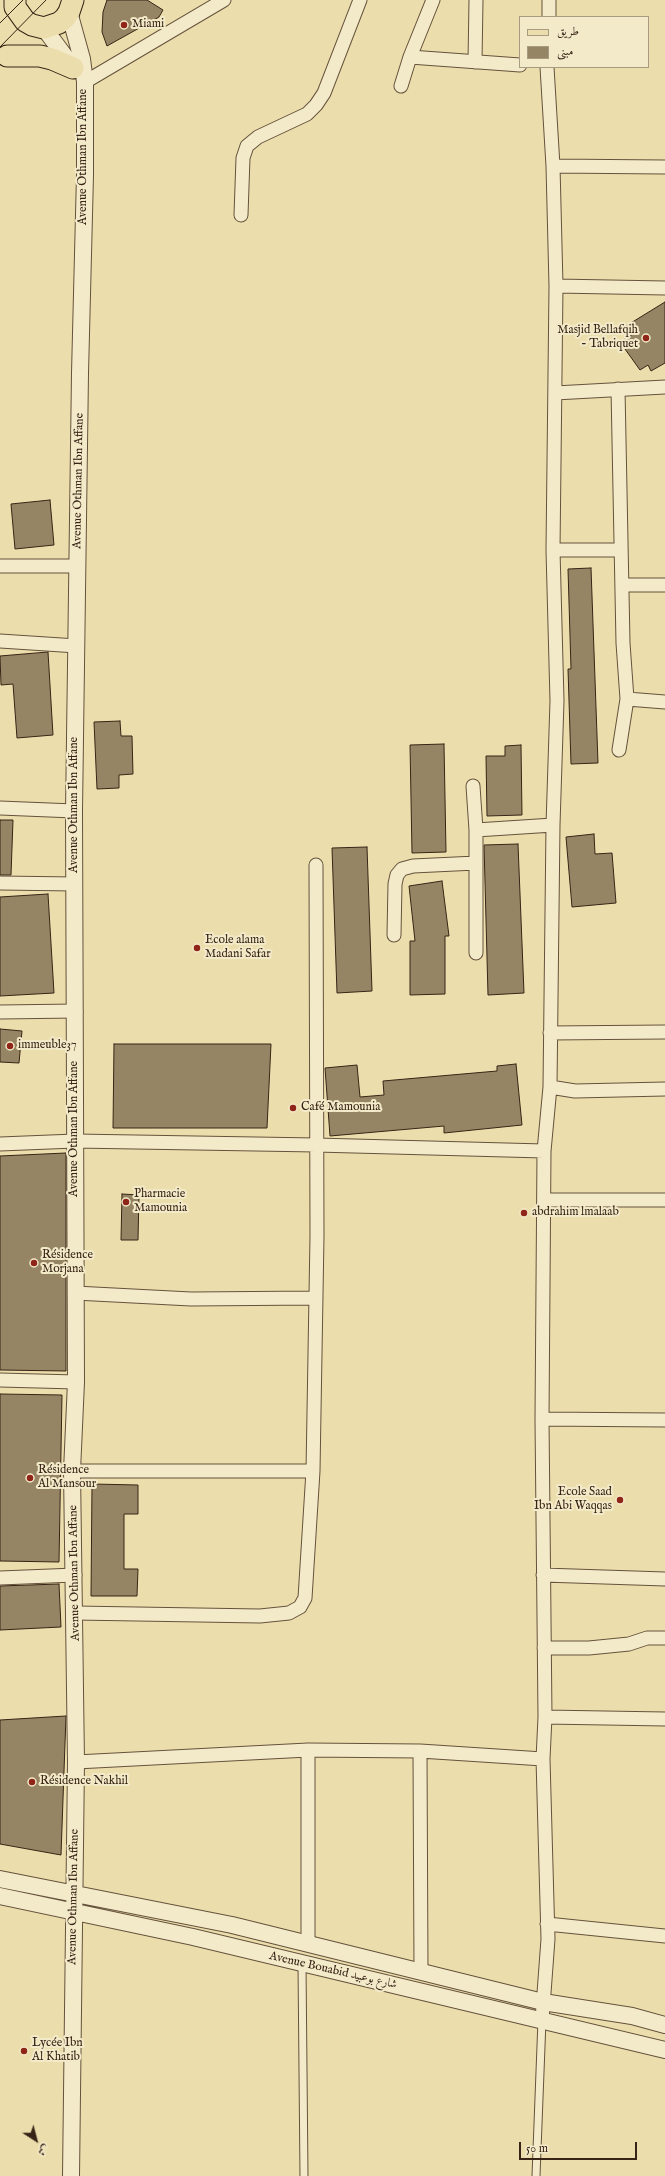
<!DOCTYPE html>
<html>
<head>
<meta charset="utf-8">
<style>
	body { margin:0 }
	#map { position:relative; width:665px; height:2176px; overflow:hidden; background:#ecdeac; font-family:"IM FELL English",Amiri,serif }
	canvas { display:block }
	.legend { position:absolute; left:519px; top:16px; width:130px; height:52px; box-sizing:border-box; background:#f3eac9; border:1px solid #a89b81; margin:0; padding:5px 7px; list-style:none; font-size:12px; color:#382416 }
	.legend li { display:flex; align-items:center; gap:8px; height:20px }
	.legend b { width:20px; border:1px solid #a89b81 }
	.north { position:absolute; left:16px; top:2120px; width:40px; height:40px; -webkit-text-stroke:3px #f3eac9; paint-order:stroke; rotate:144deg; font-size:11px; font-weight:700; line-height:16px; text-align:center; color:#382416 }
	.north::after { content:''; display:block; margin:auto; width:14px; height:18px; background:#382416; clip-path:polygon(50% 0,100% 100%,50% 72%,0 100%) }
	.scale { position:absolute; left:519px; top:2142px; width:118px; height:18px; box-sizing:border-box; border:2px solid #382416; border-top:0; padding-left:5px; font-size:12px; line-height:14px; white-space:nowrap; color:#382416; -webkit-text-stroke:3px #f3eac9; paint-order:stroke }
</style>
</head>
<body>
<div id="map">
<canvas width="665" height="2176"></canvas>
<ul class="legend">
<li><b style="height:5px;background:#ecdeac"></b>طريق</li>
<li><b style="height:11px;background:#968564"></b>مبنى</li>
</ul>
<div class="north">ش</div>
<div class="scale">50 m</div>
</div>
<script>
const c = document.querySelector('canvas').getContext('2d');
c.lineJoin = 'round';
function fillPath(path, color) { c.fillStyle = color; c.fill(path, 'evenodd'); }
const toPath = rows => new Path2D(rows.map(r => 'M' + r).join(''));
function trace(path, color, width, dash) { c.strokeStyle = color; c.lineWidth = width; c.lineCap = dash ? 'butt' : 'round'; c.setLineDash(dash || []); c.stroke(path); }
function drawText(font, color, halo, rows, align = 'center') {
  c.font = font + ' "IM FELL English",Amiri,serif'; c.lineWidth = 4; c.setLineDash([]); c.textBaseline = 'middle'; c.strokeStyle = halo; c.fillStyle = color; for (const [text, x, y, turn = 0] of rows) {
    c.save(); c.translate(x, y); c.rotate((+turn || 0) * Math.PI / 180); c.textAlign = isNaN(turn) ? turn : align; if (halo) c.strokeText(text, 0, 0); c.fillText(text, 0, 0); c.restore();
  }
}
const building = toPath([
	[107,0,147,0,163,10,159,17,107,46,102,32,103,12,107,0],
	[665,302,665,363,651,371,648,365,640,370,620,342,633,334,626,326,665,302],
	[50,500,54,545,15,549,11,504,50,500],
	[591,568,598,763,571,764,568,669,571,669,568,569,591,568],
	[48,652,53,735,17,738,13,684,1,685,0,656,48,652],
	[120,721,121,736,132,736,133,774,119,775,119,788,97,789,94,722,120,721],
	[444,744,446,852,412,853,410,745,444,744],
	[521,745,522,815,487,816,486,756,505,756,505,746,521,745],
	[0,820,13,820,11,875,0,875,0,820],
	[594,834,595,854,612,853,616,903,572,907,566,837,594,834],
	[518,844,524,993,488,995,484,845,518,844],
	[367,847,372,991,337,993,332,848,367,847],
	[442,881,449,936,445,936,445,994,410,995,410,941,415,941,409,886,442,881],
	[48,894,54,993,0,996,0,897,48,894],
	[0,1029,22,1031,19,1063,0,1062,0,1029],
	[114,1044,271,1044,267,1128,113,1128,114,1044],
	[516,1064,522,1125,444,1133,444,1126,330,1136,325,1068,357,1065,360,1097,384,1095,383,1081,497,1071,497,1066,516,1064],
	[66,1153,66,1371,0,1370,0,1156,66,1153],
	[122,1194,139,1195,138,1240,121,1240,122,1194],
	[0,1394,62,1395,59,1562,0,1561,0,1394],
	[92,1484,138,1485,138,1514,124,1514,124,1569,138,1569,137,1596,91,1596,92,1484],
	[59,1584,61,1627,0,1630,0,1586,59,1584],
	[66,1716,61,1855,0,1844,0,1720,66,1716]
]);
const service = toPath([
	[302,1964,304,2176],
	[536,2176,542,2020]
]);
const minor = toPath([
	[549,17,549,0],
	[410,57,520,65],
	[475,62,476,0],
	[85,82,224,0],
	[401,86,410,57,433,0],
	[553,166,665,167],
	[241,215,243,158,247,146,258,137,307,114,316,105,324,93,360,0],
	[556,286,665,288],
	[618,389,623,643,627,699,665,702],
	[555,393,665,387],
	[553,550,621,550],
	[0,566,78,566],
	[622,585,665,585],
	[0,641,77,646],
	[619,750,627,699],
	[473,786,476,830,476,953],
	[0,808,74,811],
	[476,830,553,825],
	[0,883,75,884],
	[394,935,395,884,397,875,402,869,413,866,476,863],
	[0,1012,76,1011],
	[550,1033,665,1032],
	[550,1087,575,1091,665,1089],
	[0,1144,75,1141,316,1145,544,1151],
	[544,1200,665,1200],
	[75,1293,191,1299,315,1298],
	[0,1380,76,1382],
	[542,1419,665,1420],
	[72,1471,313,1471],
	[543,1575,665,1579],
	[0,1578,75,1575],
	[75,1613,260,1616,289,1613,300,1607,305,1598,313,1471,317,1236,316,865],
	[544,1648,589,1648,629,1644,647,1638,665,1638],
	[545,1717,665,1719],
	[420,1751,421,1971],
	[76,1762,308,1750,420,1751,543,1759],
	[547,1924,665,1936],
	[308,1943,308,1750],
	[542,2020,548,1939,543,1759,545,1717,542,1419,544,1151,550,1087,553,825,557,701,553,550,556,286,553,166,547,67]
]);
const tertiary = toPath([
	[69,12,82,59,85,82,85,175,80,373,74,811,76,1382,72,1471,76,1762,71,2176],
	[44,28,75,70],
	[0,1879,232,1925,543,2002,632,2016,665,2025],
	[0,1896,193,1937,665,2050]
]);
const primary = toPath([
	[15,0,15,7,25,21,32,25,44,28,59,23,65,18,69,12,73,0],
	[7,56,40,56,52,59,73,68]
]);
const tram = toPath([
	[0,23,23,0],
	[0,47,46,0]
]);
const markers = [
	[124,25,4,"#8f2418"],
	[646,338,4,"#8f2418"],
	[197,948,4,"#8f2418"],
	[10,1046,4,"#8f2418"],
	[293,1108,4,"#8f2418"],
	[126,1202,4,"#8f2418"],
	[524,1213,4,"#8f2418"],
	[34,1263,4,"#8f2418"],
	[30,1478,4,"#8f2418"],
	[620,1500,4,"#8f2418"],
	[32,1782,4,"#8f2418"],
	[24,2051,4,"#8f2418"]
];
const poiNames = [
	["Miami",132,25],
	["Masjid Bellafqih",638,331,"right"],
	["- Tabriquet",638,345,"right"],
	["Ecole alama",205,941],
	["Madani Safar",205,955],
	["immeuble37",18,1046],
	["Café Mamounia",301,1108],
	["Pharmacie",134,1195],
	["Mamounia",134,1209],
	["abdrahim lmalaab",532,1213],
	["Résidence",42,1256],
	["Morjana",42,1270],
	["Résidence",38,1471],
	["Al Mansour",38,1485],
	["Ecole Saad",612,1493,"right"],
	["Ibn Abi Waqqas",612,1507,"right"],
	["Résidence Nakhil",40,1782],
	["Lycée Ibn",32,2044],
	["Al Khatib",32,2058]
];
const streetNames = [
	["Avenue Othman Ibn Affane",84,157,-90],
	["Avenue Othman Ibn Affane",79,481,-89],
	["Avenue Othman Ibn Affane",75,805,-90],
	["Avenue Othman Ibn Affane",75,1129,-90],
	["Avenue Othman Ibn Affane",75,1573,-91],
	["Avenue Othman Ibn Affane",74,1897,-89],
	["Avenue Bouabid شارع بوعبيد",333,1971,13]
];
fillPath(building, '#968564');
trace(building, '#382416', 1);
trace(service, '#65523c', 9);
trace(minor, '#65523c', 15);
trace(tertiary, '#65523c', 18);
trace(primary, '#382416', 23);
trace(service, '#f3eac9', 7);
trace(minor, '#f3eac9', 13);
trace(tertiary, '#f3eac9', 16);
trace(primary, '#ecdeac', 21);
trace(tram, '#382416', 1);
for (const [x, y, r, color] of markers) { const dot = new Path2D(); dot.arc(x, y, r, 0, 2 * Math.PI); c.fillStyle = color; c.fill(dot); trace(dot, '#f3eac9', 1.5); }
drawText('12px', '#382416', '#f3eac9', poiNames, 'left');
drawText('12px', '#382416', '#f3eac9', streetNames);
</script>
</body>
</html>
